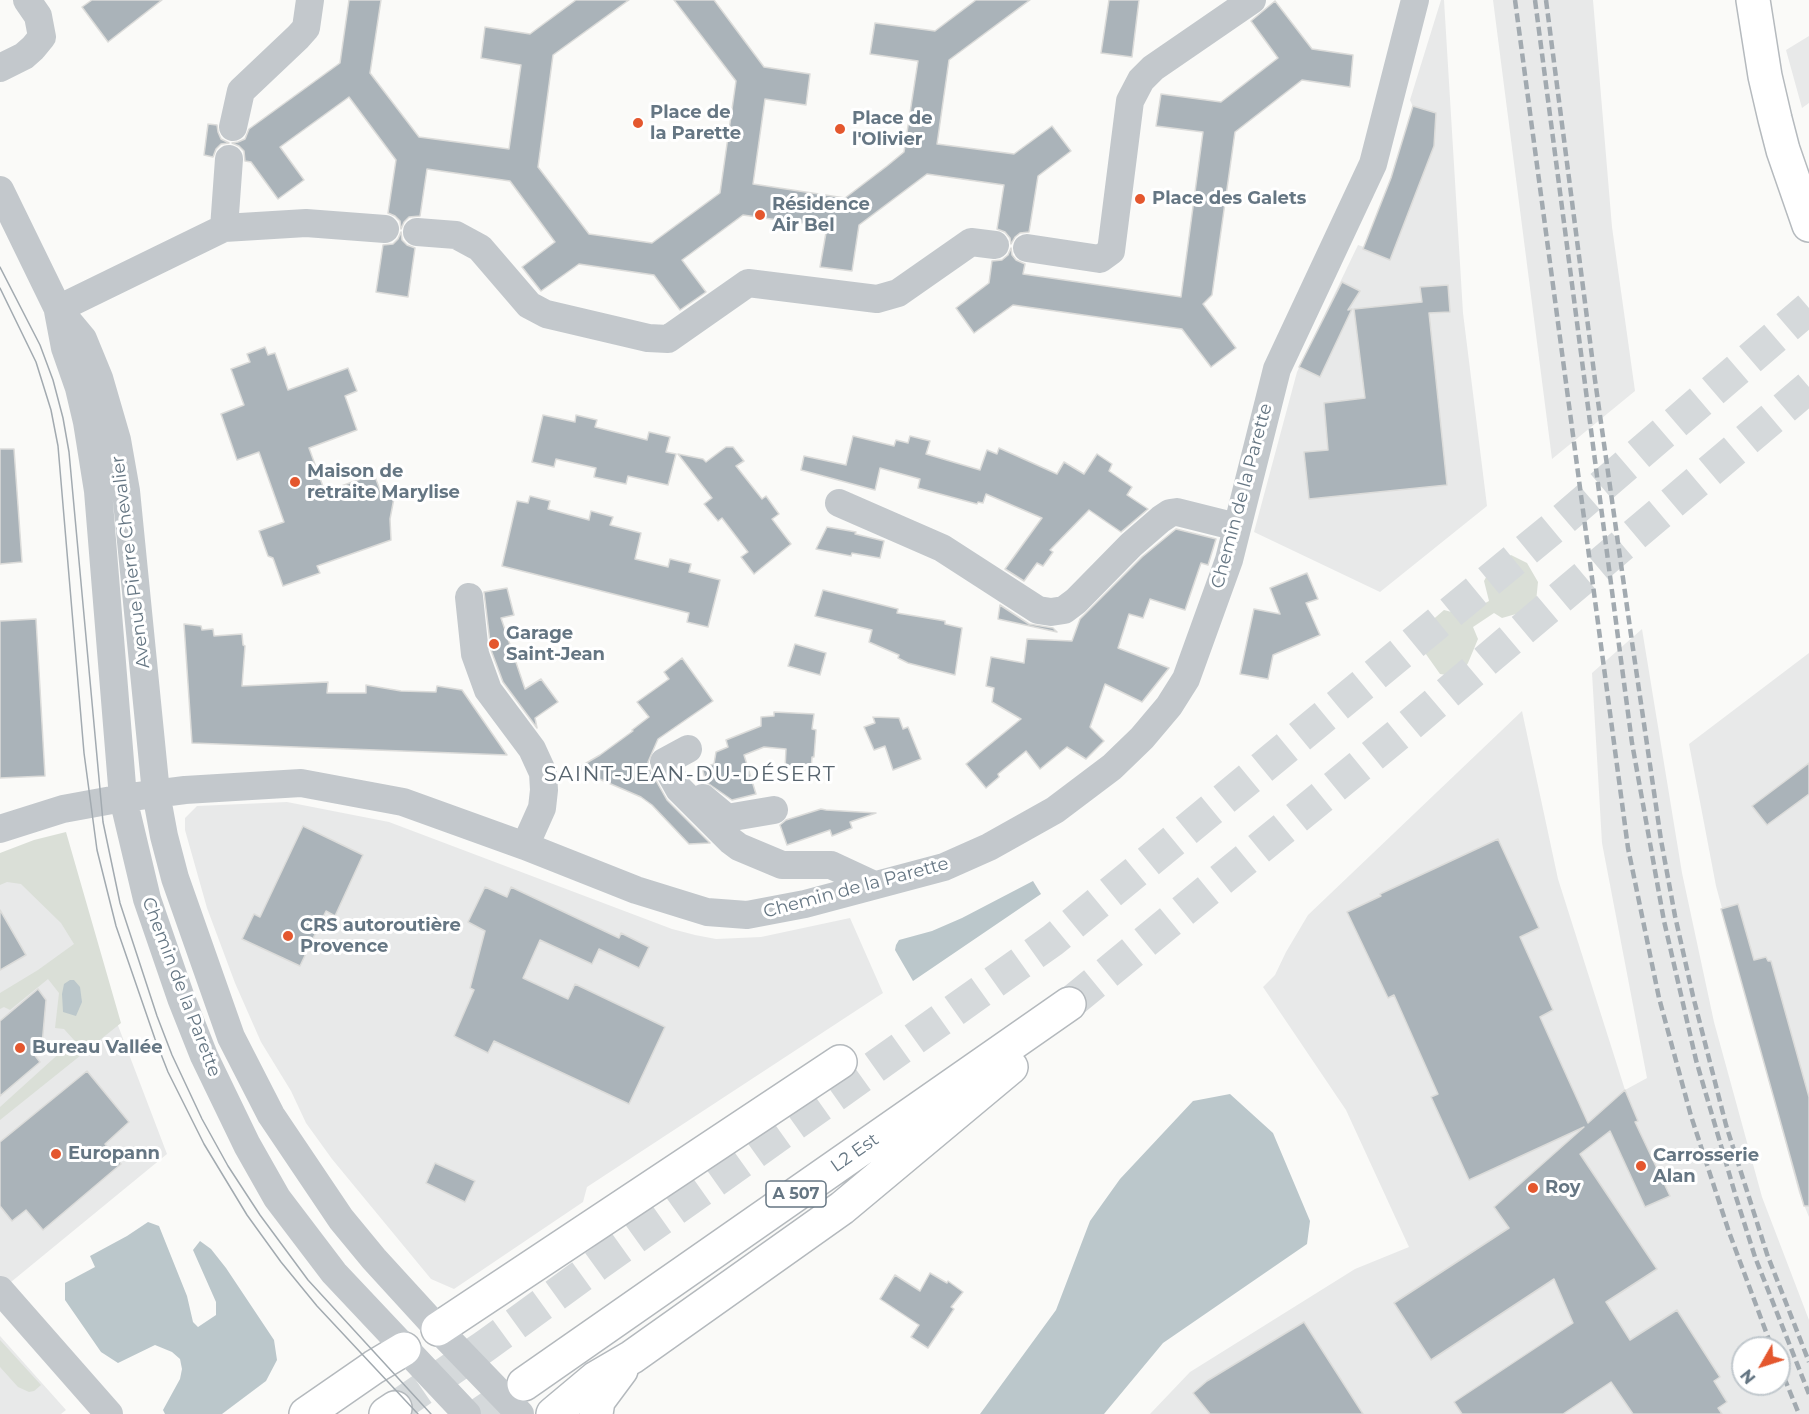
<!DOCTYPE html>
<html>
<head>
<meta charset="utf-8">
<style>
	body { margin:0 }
	#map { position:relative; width:1809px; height:1414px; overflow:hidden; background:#fafaf8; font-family:Montserrat,sans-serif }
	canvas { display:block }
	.north { position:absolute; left:1731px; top:1336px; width:60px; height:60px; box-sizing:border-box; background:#fff; border:2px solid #c1c8cd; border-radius:50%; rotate:231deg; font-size:16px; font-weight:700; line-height:24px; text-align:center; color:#657683 }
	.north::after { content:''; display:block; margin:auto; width:21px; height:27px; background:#e4572e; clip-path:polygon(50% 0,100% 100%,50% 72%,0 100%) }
</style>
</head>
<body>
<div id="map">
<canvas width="1809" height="1414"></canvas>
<div class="north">N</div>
</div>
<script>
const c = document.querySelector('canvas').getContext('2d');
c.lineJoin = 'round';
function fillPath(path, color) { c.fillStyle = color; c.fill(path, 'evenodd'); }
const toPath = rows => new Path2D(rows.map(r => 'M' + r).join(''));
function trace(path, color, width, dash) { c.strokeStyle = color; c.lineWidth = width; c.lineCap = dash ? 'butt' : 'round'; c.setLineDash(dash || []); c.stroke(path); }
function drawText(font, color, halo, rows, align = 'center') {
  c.font = font + ' Montserrat,sans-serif'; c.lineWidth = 6; c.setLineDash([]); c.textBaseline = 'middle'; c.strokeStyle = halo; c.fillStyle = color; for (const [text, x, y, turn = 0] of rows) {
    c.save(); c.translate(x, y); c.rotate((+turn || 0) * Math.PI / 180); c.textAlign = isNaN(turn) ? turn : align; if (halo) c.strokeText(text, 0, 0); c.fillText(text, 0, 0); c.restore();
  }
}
const built = toPath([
	[1441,0,1444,0,1463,313,1487,506,1380,592,1254,532,1297,372,1358,245,1364,247,1391,178,1413,107,1410,100],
	[1493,0,1593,0,1612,227,1635,391,1552,459],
	[1809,36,1809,103,1802,108,1786,50],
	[1642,629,1682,873,1714,1022,1762,1197,1809,1320,1809,1414,1150,1414,1190,1372,1355,1269,1409,1247,1346,1110,1263,987,1275,975,1286,952,1308,915,1522,711,1558,879,1625,1090,1647,1078,1602,843,1592,673],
	[1743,1348,1779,1348,1779,1384,1743,1384],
	[1809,653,1809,1217,1799,1193,1716,886,1689,744],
	[287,802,389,822,672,929,695,935,716,939,761,937,850,918,883,993,587,1187,583,1202,454,1289,431,1279,332,1159,306,1123,291,1091,261,1042,235,983,207,908,185,830,185,818,197,806],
	[53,855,167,1154,0,1291,0,879],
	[0,1336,66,1410,61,1414,0,1414]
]);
const green = toPath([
	[1511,555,1527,563,1538,582,1536,602,1516,614,1502,618,1494,613,1473,627,1478,639,1468,663,1460,677,1440,674,1423,650,1429,623,1444,610,1463,615,1489,601,1484,581,1491,568],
	[66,832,121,1023,0,1120,0,1107,74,1040,64,1029,55,1028,59,993,48,979,10,1010,4,1007,0,1009,0,993,38,970,74,944,61,923,21,884,7,882,0,885,0,853,34,840],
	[0,1340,41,1385,34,1391,29,1392,18,1387,0,1367]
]);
const water = toPath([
	[1033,881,1041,894,913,981,895,950,896,945,899,940,932,931,962,918],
	[70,980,74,980,80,987,82,1002,76,1016,63,1012,62,994,64,984],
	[1230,1094,1273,1133,1310,1221,1307,1244,1163,1343,1104,1414,980,1414,1056,1310,1090,1221,1120,1179,1193,1101],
	[148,1222,159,1226,187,1296,193,1322,198,1327,216,1315,216,1302,193,1250,200,1241,211,1249,226,1268,274,1340,277,1360,266,1381,222,1414,165,1414,163,1410,180,1379,182,1369,180,1359,172,1352,155,1345,118,1363,101,1352,65,1300,65,1283,95,1267,90,1256,127,1236]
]);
const building = toPath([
	[92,0,162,0,108,42,82,7,92,0],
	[349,0,381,0,370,73,419,137,509,149,521,65,481,58,485,27,530,34,576,0,629,0,553,55,538,167,589,234,652,243,720,193,736,81,674,0,714,0,764,67,810,74,806,105,765,99,753,184,845,198,887,166,904,152,918,61,870,54,875,23,935,31,976,0,1030,0,949,60,937,144,1014,154,1052,126,1071,151,1038,176,1029,232,1020,233,1015,237,1011,244,1010,238,1005,232,997,229,1004,185,927,174,859,225,852,271,820,267,827,227,743,215,682,260,706,292,680,310,654,275,579,264,541,291,522,267,555,242,510,181,427,169,420,216,409,217,404,222,401,229,400,221,395,216,388,213,396,160,349,97,280,147,304,180,278,199,251,162,245,161,244,151,239,146,232,143,238,142,245,139,249,129,340,63,349,0],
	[1109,0,1139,0,1132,57,1101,53,1109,0],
	[1275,1,1312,49,1353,55,1350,87,1302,80,1235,132,1212,295,1203,304,1236,348,1211,367,1182,329,1013,305,974,333,956,308,989,283,992,261,1002,260,1008,255,1011,248,1012,255,1016,260,1025,264,1023,274,1181,297,1203,132,1156,126,1161,94,1221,102,1278,58,1251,21,1275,1],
	[1413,106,1436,113,1434,146,1390,260,1363,249,1391,178,1413,106],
	[208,124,217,125,218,132,221,139,229,143,221,144,216,149,213,157,204,155,208,124],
	[401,232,402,240,407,245,415,248,408,297,376,292,383,245,393,244,398,239,401,232],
	[1342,282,1360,291,1348,310,1352,309,1320,377,1299,367,1342,282],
	[1448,285,1450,312,1429,313,1447,485,1309,499,1304,452,1328,450,1324,403,1365,398,1354,309,1422,302,1420,287,1448,285],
	[265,347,268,355,275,353,288,390,348,368,357,391,345,396,357,430,309,448,325,492,374,474,380,490,395,493,390,519,391,540,317,566,320,573,283,586,273,558,268,556,259,531,284,522,259,452,237,460,221,414,244,405,231,369,250,362,247,354,265,347],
	[543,415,575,422,576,415,597,420,595,427,647,440,649,432,670,437,666,452,676,454,668,485,628,476,626,484,594,477,596,468,556,459,554,467,532,462,543,415],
	[853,436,894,446,896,440,908,443,910,436,930,441,926,454,980,470,987,450,997,454,999,448,1057,474,1064,462,1084,474,1097,454,1112,464,1109,471,1132,487,1127,495,1148,509,1121,532,1089,510,1050,550,1053,552,1043,566,1037,563,1024,581,1005,569,1042,518,986,494,983,503,978,502,977,504,918,488,920,479,880,468,875,490,801,470,804,456,846,465,853,436],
	[726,447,733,447,744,461,736,466,762,499,766,496,779,514,772,519,791,544,754,574,741,557,748,552,722,518,718,521,704,504,712,498,678,454,703,459,706,462,726,447],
	[0,449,14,449,22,562,0,564,0,449],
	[530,496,550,501,548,509,589,520,591,511,613,517,610,525,641,533,635,559,668,567,670,559,691,564,689,572,720,580,708,627,687,622,689,613,502,566,517,501,528,503,530,496],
	[827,527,856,532,855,534,884,541,880,558,852,553,851,556,816,549,827,527],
	[1176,529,1216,539,1208,565,1201,563,1185,610,1150,599,1143,618,1129,614,1118,648,1169,668,1142,702,1105,684,1090,727,1104,741,1086,759,1067,747,1040,769,1026,751,998,774,999,777,986,788,966,764,1021,719,992,702,994,688,986,686,991,657,1024,663,1027,639,1072,641,1080,619,1142,557,1176,529],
	[1307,573,1318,599,1306,603,1320,635,1273,655,1268,679,1240,674,1254,609,1280,614,1270,588,1307,573],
	[507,588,514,615,501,618,525,689,541,679,558,702,535,718,537,728,503,682,491,650,484,592,507,588],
	[823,590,898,609,897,613,945,621,945,624,962,628,955,675,908,663,898,658,899,655,869,642,872,630,815,616,823,590],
	[1000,605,1029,624,1053,628,1057,632,998,619,1000,605],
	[36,619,45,776,0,778,0,621,36,619],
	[184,624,201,626,202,630,213,629,214,636,242,634,243,645,245,646,242,686,328,682,327,693,366,693,366,685,401,691,436,692,437,686,462,690,507,755,192,743,184,624],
	[795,644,826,653,820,675,788,666,795,644],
	[682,658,713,701,658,739,648,762,650,770,667,800,710,843,689,844,652,805,641,797,576,769,600,755,633,731,632,730,649,717,637,702,669,679,664,672,682,658],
	[774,712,814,714,812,729,816,730,814,757,812,757,811,770,785,769,786,749,764,747,744,755,756,794,732,800,706,782,702,768,714,764,716,752,728,747,726,740,761,726,761,717,774,716,774,712],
	[873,717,899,718,903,729,908,727,921,759,893,770,885,746,874,750,864,727,875,723,873,717],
	[1809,763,1809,794,1767,825,1752,806,1809,763],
	[821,809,826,810,876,813,850,822,852,828,832,836,830,830,787,845,780,825,786,820,821,809],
	[303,826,363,855,335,916,326,911,300,966,242,939,254,914,260,917,303,826],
	[1498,839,1539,928,1520,937,1553,1010,1540,1017,1588,1123,1625,1090,1638,1121,1635,1122,1670,1196,1645,1207,1610,1131,1580,1154,1657,1269,1606,1302,1630,1340,1677,1310,1720,1377,1714,1381,1727,1402,1718,1408,1722,1414,1633,1414,1611,1382,1563,1414,1462,1414,1454,1402,1573,1323,1554,1279,1431,1360,1394,1303,1509,1228,1494,1207,1584,1127,1469,1180,1431,1097,1438,1094,1394,995,1388,998,1347,912,1381,896,1380,894,1498,839],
	[485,887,507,897,511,887,619,938,621,933,649,947,639,968,599,949,592,964,540,940,523,978,568,999,575,984,665,1027,629,1104,494,1041,488,1053,454,1036,474,990,470,988,485,931,468,922,485,887],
	[1738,904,1754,960,1766,957,1768,961,1771,961,1809,1097,1809,1206,1804,1206,1721,909,1738,904],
	[0,910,26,955,0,970,0,910],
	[38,989,46,1000,42,1045,33,1053,40,1062,0,1096,0,1021,38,989],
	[87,1071,129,1122,105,1144,121,1164,43,1230,26,1210,12,1221,0,1206,0,1142,87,1071],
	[435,1163,475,1181,465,1202,426,1183,435,1163],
	[930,1273,947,1283,948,1281,963,1292,951,1307,954,1309,928,1348,911,1337,919,1325,880,1299,895,1275,920,1291,930,1273],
	[1304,1322,1363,1414,1210,1414,1193,1393,1207,1381,1304,1322]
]);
const highwayTunnel = toPath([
	[1069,1004,1405,729,1809,387],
	[395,1408,485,1346,598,1264,1053,940,1553,528,1809,308],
	[480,1414,524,1384]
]);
const minor = toPath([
	[0,68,24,56,33,48,42,37,38,16,27,0],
	[233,127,241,91,298,37,306,28,310,0],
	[0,190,58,309,83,339,99,378,117,440,126,491,156,793,164,836,175,878,231,1037,271,1115,341,1219,374,1259,438,1329,520,1414],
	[224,228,229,159],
	[417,232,456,235,480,248,529,305,546,314,648,338,668,339,748,283,877,299,898,293,971,242,995,245],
	[1027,248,1100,259,1111,251,1130,101,1141,80,1153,68,1252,0],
	[58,309,224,228,306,223,385,229],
	[58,311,65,348,79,388,87,422,98,491,123,798,147,899,181,998,204,1056,247,1145,277,1198,334,1273,467,1414],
	[839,503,942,548,1038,610,1051,612,1064,610,1076,601,1131,545,1161,519,1170,513,1177,512,1237,527],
	[469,597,475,654,488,690,532,749,543,773,544,790,542,808,525,846],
	[688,749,664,762,679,789,731,841,739,847,782,865,831,865,874,885],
	[703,798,727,818,774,810],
	[0,829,63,809,123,798,185,790,301,783,403,802,525,846,636,890,707,912,747,915,805,904,944,867,989,847,1055,810,1112,767,1142,738,1169,706,1186,679,1229,560,1277,369,1373,164,1415,0],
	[0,1290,109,1414]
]);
const major = toPath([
	[1753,0,1765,76,1775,119,1783,150,1809,225]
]);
const highway = toPath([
	[438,1329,840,1062],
	[524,1384,1069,1004],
	[306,1414,374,1367,404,1349],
	[386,1414,395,1408],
	[553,1414,596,1378,632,1357,842,1208,1011,1067],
	[596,1414,598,1401,621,1370]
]);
const tram = toPath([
	[0,267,40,345,53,380,63,418,69,452,103,822,120,903,157,1016,172,1055,202,1119,228,1166,260,1215,308,1280,431,1414],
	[0,288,36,362,51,410,58,446,84,753,97,850,116,926,155,1039,168,1072,204,1144,247,1215,281,1262,317,1306,418,1414]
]);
const rail = toPath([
	[1515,0,1628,848,1659,998,1691,1116,1729,1232,1772,1348],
	[1535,0,1619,645,1632,743,1664,921,1696,1060,1736,1197,1755,1257,1809,1394],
	[1546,0,1595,380,1631,635,1661,840,1675,916,1693,996,1726,1125,1767,1254,1809,1362],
	[1779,1365,1799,1414]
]);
const markers = [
	[638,123,6,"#e4572e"],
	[840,129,6,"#e4572e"],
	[1140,199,6,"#e4572e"],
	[760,215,6,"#e4572e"],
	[295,482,6,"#e4572e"],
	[494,644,6,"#e4572e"],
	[288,936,6,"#e4572e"],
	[20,1048,6,"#e4572e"],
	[56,1154,6,"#e4572e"],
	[1641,1166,6,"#e4572e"],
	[1533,1188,6,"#e4572e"]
];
const shields = [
	[796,1194,60]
];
const shieldNames = [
	["A 507",796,1194]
];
const poiNames = [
	["Place de",650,113],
	["la Parette",650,134],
	["Place de",852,119],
	["l'Olivier",852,140],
	["Place des Galets",1152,199],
	["Résidence",772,205],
	["Air Bel",772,226],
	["Maison de",307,472],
	["retraite Marylise",307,493],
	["Garage",506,634],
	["Saint-Jean",506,655],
	["CRS autoroutière",300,926],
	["Provence",300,947],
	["Bureau Vallée",32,1048],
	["Europann",68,1154],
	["Carrosserie",1653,1156],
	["Alan",1653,1177],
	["Roy",1545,1188]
];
const streetNames = [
	["Chemin de la Parette",1242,496,-75],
	["Avenue Pierre Chevalier",131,562,-97],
	["Chemin de la Parette",856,888,-15],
	["Chemin de la Parette",181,987,69],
	["L2 Est",855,1153,-35]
];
const quarterNames = [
	["SAINT-JEAN-DU-DÉSERT",690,775]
];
fillPath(built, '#e8e9e9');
fillPath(green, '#dadfd7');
fillPath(water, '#bbc7cb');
fillPath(building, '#aab3b9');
trace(building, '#dcdcda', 1.5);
trace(highwayTunnel, '#d5d9db', 33, [33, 16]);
trace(major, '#b5babe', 36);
trace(highway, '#b4b9bd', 36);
trace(minor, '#c3c8cc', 28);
trace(major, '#fff', 33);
trace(highway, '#fff', 33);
trace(tram, '#a2aab0', 1.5);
trace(rail, '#a2aab0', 4.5, [9, 4.5]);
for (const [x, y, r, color] of markers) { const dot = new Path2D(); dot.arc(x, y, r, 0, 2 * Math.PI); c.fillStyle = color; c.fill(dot); trace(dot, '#fff', 2); }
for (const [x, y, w] of shields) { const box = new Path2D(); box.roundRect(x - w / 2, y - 13, w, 26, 4.5); c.fillStyle = '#fff'; c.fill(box); trace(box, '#657683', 1.5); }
drawText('bold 16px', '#657683', null, shieldNames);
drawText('bold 18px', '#657683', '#fff', poiNames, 'left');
drawText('18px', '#657683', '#fff', streetNames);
c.letterSpacing = '1.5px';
drawText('21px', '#57646e', '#fff', quarterNames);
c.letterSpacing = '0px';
</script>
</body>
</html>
